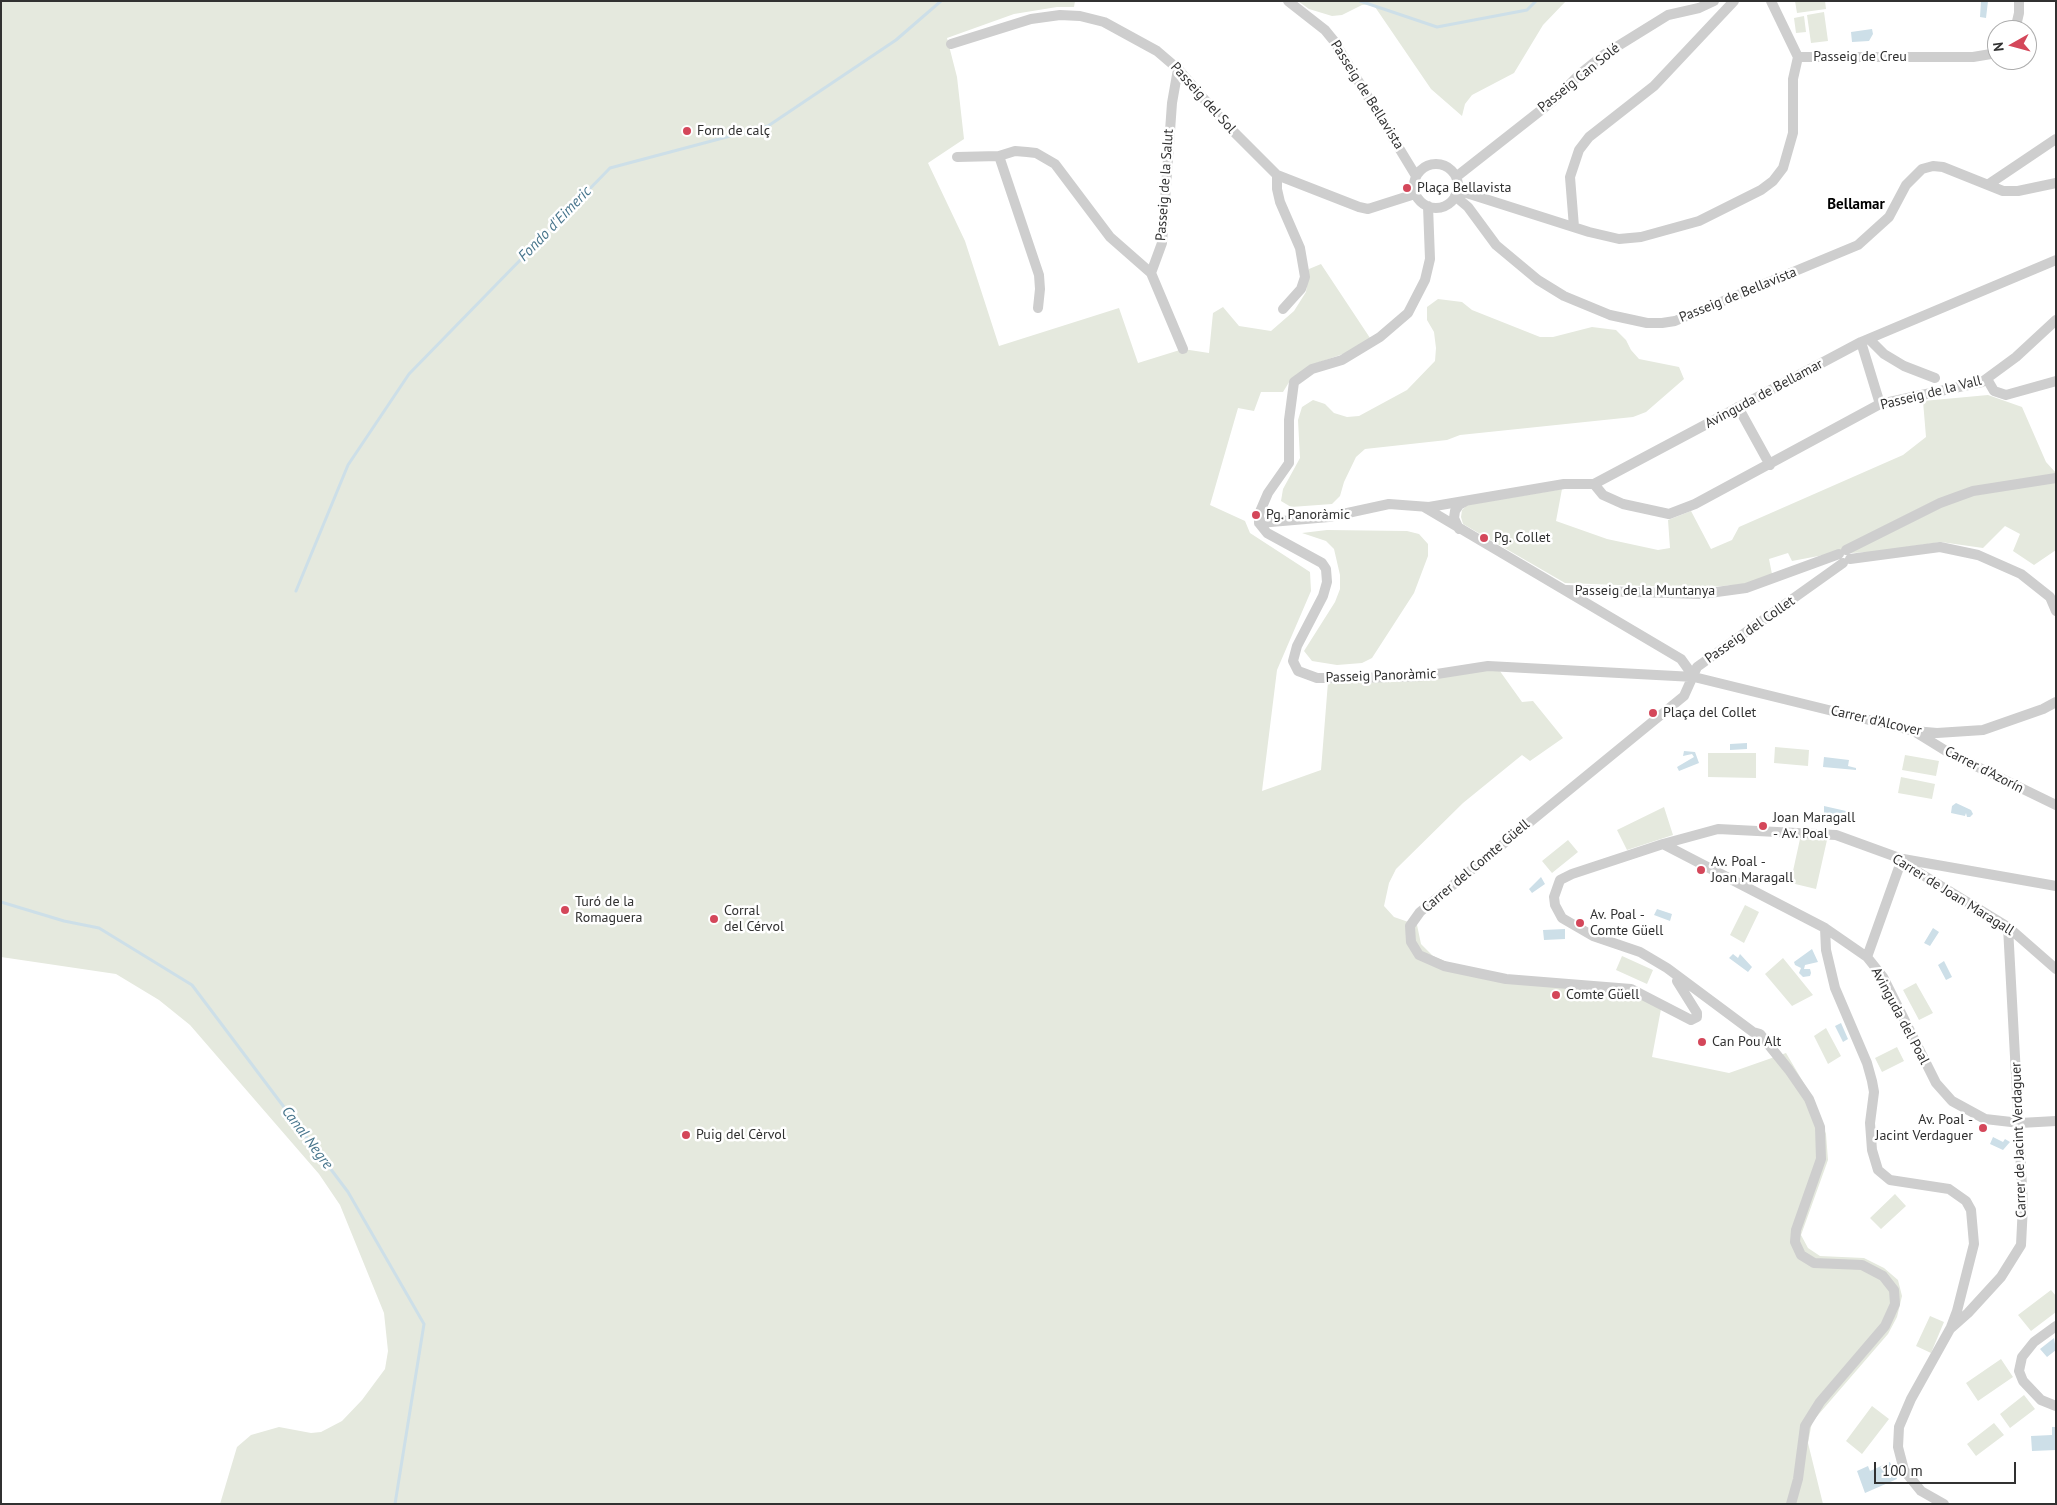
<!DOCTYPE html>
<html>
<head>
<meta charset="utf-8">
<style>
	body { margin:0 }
	#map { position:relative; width:2057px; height:1505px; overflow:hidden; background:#fff; font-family:"PT Sans",sans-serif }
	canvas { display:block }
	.frame { position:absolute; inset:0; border:2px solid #313131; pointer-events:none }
	.north { position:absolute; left:1987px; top:20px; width:50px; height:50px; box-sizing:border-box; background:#fff; border:1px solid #adadad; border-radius:50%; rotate:263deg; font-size:14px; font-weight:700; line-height:20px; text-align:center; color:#313131 }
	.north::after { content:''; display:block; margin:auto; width:18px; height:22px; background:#d4475a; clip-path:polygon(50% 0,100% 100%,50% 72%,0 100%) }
	.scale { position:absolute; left:1874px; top:1462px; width:142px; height:22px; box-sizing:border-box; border:2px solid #313131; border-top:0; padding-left:6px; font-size:15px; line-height:18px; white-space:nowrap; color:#313131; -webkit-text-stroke:4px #fff; paint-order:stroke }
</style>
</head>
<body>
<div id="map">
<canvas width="2057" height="1505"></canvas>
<div class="frame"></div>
<div class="north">N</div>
<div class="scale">100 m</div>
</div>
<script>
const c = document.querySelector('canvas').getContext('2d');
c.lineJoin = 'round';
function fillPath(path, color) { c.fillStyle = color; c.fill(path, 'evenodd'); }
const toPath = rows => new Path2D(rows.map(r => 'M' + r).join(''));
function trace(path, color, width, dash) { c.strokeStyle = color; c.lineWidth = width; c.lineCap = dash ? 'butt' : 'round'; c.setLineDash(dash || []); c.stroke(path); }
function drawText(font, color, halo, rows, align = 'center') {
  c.font = font + ' "PT Sans",sans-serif'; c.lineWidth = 5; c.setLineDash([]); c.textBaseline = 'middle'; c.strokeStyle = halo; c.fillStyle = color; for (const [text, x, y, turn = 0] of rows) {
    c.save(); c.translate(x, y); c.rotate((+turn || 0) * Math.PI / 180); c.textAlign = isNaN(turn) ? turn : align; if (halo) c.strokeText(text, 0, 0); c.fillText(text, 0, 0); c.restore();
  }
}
const green = toPath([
	[1,1,1075,1,1074,7,1057,7,1014,14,947,38,957,77,964,139,928,163,965,241,999,346,1119,308,1138,363,1183,349,1209,353,1213,313,1223,307,1239,326,1271,331,1294,311,1306,292,1309,269,1321,264,1370,338,1346,353,1311,365,1291,379,1283,392,1261,392,1254,411,1238,408,1210,505,1245,521,1250,533,1310,572,1311,591,1277,670,1262,791,1321,770,1328,682,1365,683,1426,678,1497,667,1522,702,1533,701,1563,738,1530,761,1522,755,1463,803,1396,869,1389,883,1384,906,1394,917,1417,925,1421,944,1433,956,1484,978,1625,991,1661,1009,1652,1057,1729,1073,1786,1053,1815,1102,1826,1134,1828,1160,1801,1235,1808,1248,1820,1256,1864,1258,1884,1268,1898,1280,1902,1296,1897,1317,1888,1334,1812,1422,1808,1443,1823,1504,220,1504,237,1447,251,1435,279,1427,311,1433,321,1432,342,1421,362,1400,385,1369,388,1351,384,1313,340,1205,319,1174,190,1025,159,1000,116,974,1,957],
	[1298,1,1566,1,1543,25,1514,73,1472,95,1465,104,1462,116,1431,89,1373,4,1362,5,1342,15,1332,16,1309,9],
	[1795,1,1825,1,1826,9,1797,13],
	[1824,12,1828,41,1811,43,1807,15],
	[1804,16,1806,32,1796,33,1794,18],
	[1438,299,1462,302,1472,310,1540,337,1553,337,1592,327,1616,330,1626,340,1631,350,1639,359,1679,367,1684,379,1646,412,1633,417,1460,435,1447,440,1365,449,1356,457,1344,482,1340,496,1332,504,1291,507,1281,501,1283,489,1300,458,1298,420,1302,407,1313,400,1325,404,1334,413,1347,417,1359,416,1407,390,1435,361,1436,348,1434,332,1427,320,1427,307],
	[1988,395,2022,407,2046,462,2056,473,2056,550,2034,565,2013,551,2020,534,2005,526,1983,548,1941,542,1872,552,1829,554,1792,561,1788,553,1769,559,1772,574,1747,584,1698,588,1565,583,1463,524,1461,517,1462,510,1467,505,1562,489,1556,521,1607,539,1658,550,1670,548,1668,520,1691,511,1711,549,1732,540,1739,527,1903,455,1926,437,1923,401],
	[1327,530,1407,531,1419,534,1428,544,1428,556,1414,593,1372,658,1362,663,1337,665,1312,661,1304,651,1335,602,1340,589,1340,575,1334,549,1326,541,1302,533],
	[1775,747,1809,750,1808,766,1774,763],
	[1708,753,1756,753,1756,778,1708,777],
	[1905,755,1939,761,1936,776,1902,770],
	[1901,777,1935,784,1932,799,1898,793],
	[1664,807,1673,835,1627,850,1617,830],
	[1800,839,1827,840,1816,889,1787,882,1793,871],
	[1568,840,1578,852,1552,873,1542,861],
	[1745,905,1759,912,1744,943,1730,935],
	[1622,956,1653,970,1647,984,1616,970],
	[1783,958,1813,995,1792,1006,1765,974],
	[1916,983,1933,1013,1919,1020,1903,990],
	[1826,1028,1841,1056,1828,1064,1814,1036],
	[1897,1047,1904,1061,1882,1072,1875,1058],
	[1895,1194,1906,1206,1881,1229,1870,1218],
	[2051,1290,2056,1296,2056,1312,2031,1331,2018,1315],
	[1930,1316,1944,1322,1931,1353,1916,1346],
	[2001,1359,2013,1377,1978,1401,1966,1383],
	[2024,1395,2035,1409,2010,1428,2000,1414],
	[1872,1406,1889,1419,1862,1454,1846,1441],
	[1994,1423,2004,1435,1976,1456,1967,1444]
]);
const water = toPath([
	[1981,1,1988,1,1986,18,1980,17],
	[1872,29,1873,34,1869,41,1852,42,1851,32],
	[1747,743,1747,749,1730,750,1730,744],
	[1684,751,1695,752,1699,763,1679,771,1677,767,1694,757,1692,754,1683,756],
	[1824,757,1849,760,1848,766,1856,768,1856,770,1823,767],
	[1956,803,1971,810,1973,814,1970,817,1967,817,1966,813,1965,816,1951,813,1952,806],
	[1824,806,1846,811,1844,817,1837,814,1824,814],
	[1541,877,1545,884,1532,893,1529,889],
	[1657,909,1672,914,1670,921,1654,915],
	[1933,928,1939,932,1930,946,1924,943],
	[1565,929,1565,939,1544,940,1543,930],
	[1812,949,1818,962,1805,965,1804,969,1810,969,1811,973,1810,976,1803,977,1799,973,1801,968,1795,965,1794,962],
	[1733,954,1738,958,1740,954,1752,967,1748,972,1729,958],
	[1944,961,1952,977,1946,980,1938,965],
	[1841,1023,1848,1039,1843,1042,1835,1026],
	[1993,1137,2003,1142,2005,1139,2010,1142,2003,1150,1990,1144],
	[2054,1338,2056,1350,2047,1357,2040,1349],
	[2052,1427,2056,1427,2056,1450,2032,1451,2031,1436,2052,1435],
	[1890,1462,1897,1479,1865,1493,1857,1471,1868,1466,1870,1471]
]);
const stream = toPath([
	[1360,1,1437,27,1527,10,1536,1],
	[296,591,348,465,409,374,610,168,768,126,896,40,941,1],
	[1,902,64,921,99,928,192,985,348,1192,424,1324,395,1504]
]);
const minor = toPath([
	[1288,1,1325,30,1334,41,1416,176],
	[1771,1,1798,57],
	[2015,30,2019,13,2019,1],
	[951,44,1031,19,1060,15,1080,16,1104,22,1157,51,1178,69,1224,122,1277,175,1359,207,1368,209,1415,194],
	[1798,57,1973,57,1997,53],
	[999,156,1039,275,1040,289,1038,308],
	[957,157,999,156,1015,151,1027,152,1036,153,1055,164,1110,237,1151,273,1162,243,1172,103,1178,69],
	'1414 186a22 22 0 1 1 44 0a22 22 0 1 1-44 0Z',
	[1277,175,1277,189,1280,202,1300,248,1305,277,1301,289,1283,309],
	[1456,177,1554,100,1580,74,1605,54,1668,15,1699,8,1714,1],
	[1989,184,2056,139],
	[1457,190,1589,232,1619,239,1641,237,1699,221,1761,190,1773,181,1783,168,1793,133,1793,79,1798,57],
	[1455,196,1468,207,1496,245,1538,280,1564,296,1610,315,1647,323,1662,323,1675,321,1858,245,1889,217,1906,185,1922,169,1933,166,1943,167,2003,191,2018,191,2056,183],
	[1428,206,1430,259,1425,280,1408,313,1380,337,1342,360,1312,369,1294,382,1289,420,1289,463,1268,493,1259,514,1259,523,1267,533,1322,563,1326,569,1327,582,1323,596,1297,646,1293,661,1298,671,1317,678,1358,678,1424,676,1488,666,1694,677,1914,731,1937,733,1983,730,2043,709,2056,702],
	[1574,227,1570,177,1579,150,1589,137,1654,86,1734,1],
	[1151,273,1183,349],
	[1869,339,1884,354,1904,366,1935,378],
	[1861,342,1880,404],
	[1987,379,1994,391,2006,395,2056,381],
	[1738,407,1770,465],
	[1594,484,1603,495,1623,504,1669,514,1695,504,1880,404,1982,382,2016,357,2056,320],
	[1424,507,1681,659,1694,677],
	[1259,523,1329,517,1389,504,1429,507,1564,484,1594,484,1861,342,2056,260],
	[1459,529,1454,518,1455,511,1459,505,1466,501],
	[1846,550,1940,503,1973,491,2056,478],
	[1850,559,1940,547,1978,555,2021,574,2050,597,2056,611],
	[1566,590,1702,594,1746,588,1839,554],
	[1917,733,1951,754,2056,805],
	[1663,844,1825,928,1867,957,1883,977,1936,1083,1952,1101,1985,1119,2020,1123,2056,1121],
	[1903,859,2056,886],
	[1825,928,1826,950,1835,988,1867,1063,1872,1081,1874,1092,1870,1123,1872,1150,1878,1170,1890,1180,1949,1189,1966,1201,1971,1210,1974,1244,1957,1311,1951,1327],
	[1867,957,1902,859],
	[1677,981,1697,1013,1697,1017,1691,1020,1631,989,1506,979,1444,966,1419,955,1411,942,1410,926,1420,912,1684,696,1697,667,1843,563],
	[2056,1326,2034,1342,2022,1357,2019,1371,2023,1381,2041,1400,2056,1406],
	[1791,1504,1798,1479,1805,1426,1820,1402,1885,1326,1895,1304,1894,1290,1883,1276,1862,1265,1814,1263,1801,1255,1795,1242,1796,1230,1821,1159,1820,1127,1809,1099,1789,1070,1760,1034,1753,1032,1667,968,1640,952,1593,936,1562,918,1555,905,1554,897,1560,880,1572,874,1663,844,1718,829,1836,835,1902,859,1913,869,2008,927,2056,969],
	[1944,1504,1921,1491,1904,1470,1898,1447,1899,1427,1911,1399,1950,1329,1968,1313,2001,1277,2021,1245,2023,1205,2008,927]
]);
const markers = [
	[687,131,5,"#d4475a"],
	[1407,188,5,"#d4475a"],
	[1256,515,5,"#d4475a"],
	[1484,538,5,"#d4475a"],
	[1653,713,5,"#d4475a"],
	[1763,826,5,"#d4475a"],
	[1701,870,5,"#d4475a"],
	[565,910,5,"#d4475a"],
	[714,919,5,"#d4475a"],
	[1580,923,5,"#d4475a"],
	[1556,995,5,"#d4475a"],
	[1702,1042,5,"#d4475a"],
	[1983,1128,5,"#d4475a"],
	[686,1135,5,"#d4475a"]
];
const streetNames = [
	["Passeig de Creu",1860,57],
	["Passeig Can Solé",1579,78,-39],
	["Passeig de Bellavista",1367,95,58],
	["Passeig del Sol",1203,98,48],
	["Passeig de la Salut",1165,185,-86],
	["Passeig de Bellavista",1738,295,-22],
	["Passeig de la Vall",1931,393,-14],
	["Avinguda de Bellamar",1764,394,-28],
	["Passeig de la Muntanya",1645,591],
	["Passeig del Collet",1750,630,-35],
	["Passeig Panoràmic",1381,676,-2],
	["Carrer d'Alcover",1876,721,13],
	["Carrer d'Azorín",1984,770,27],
	["Carrer del Comte Güell",1476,866,-40],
	["Carrer de Joan Maragall",1953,895,32],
	["Avinguda del Poal",1900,1016,62],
	["Carrer de Jacint Verdaguer",2019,1140,-92]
];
const poiNames = [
	["Forn de calç",697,131],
	["Plaça Bellavista",1417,188],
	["Pg. Panoràmic",1266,515],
	["Pg. Collet",1494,538],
	["Plaça del Collet",1663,713],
	["Joan Maragall",1773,818],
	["- Av. Poal",1773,834],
	["Av. Poal -",1711,862],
	["Joan Maragall",1711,878],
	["Turó de la",575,902],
	["Romaguera",575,918],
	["Corral",724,911],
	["del Cérvol",724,927],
	["Av. Poal -",1590,915],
	["Comte Güell",1590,931],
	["Comte Güell",1566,995],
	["Can Pou Alt",1712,1042],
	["Av. Poal -",1973,1120,"right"],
	["Jacint Verdaguer",1973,1136,"right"],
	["Puig del Cèrvol",696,1135]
];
const neighbourhoodNames = [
	["Bellamar",1856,205]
];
const waterNames = [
	["Fondo d'Eimeric",555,224,-46],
	["Canal Negre",307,1138,53]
];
fillPath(green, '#e5e9de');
fillPath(water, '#cddfe8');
trace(stream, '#cddfe8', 3);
trace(minor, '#cecece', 10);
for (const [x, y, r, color] of markers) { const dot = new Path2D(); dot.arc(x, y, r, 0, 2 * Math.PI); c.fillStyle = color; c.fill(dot); trace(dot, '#fff', 2); }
drawText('14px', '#313131', '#fff', streetNames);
drawText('14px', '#313131', '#fff', poiNames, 'left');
drawText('bold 15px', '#000', '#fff', neighbourhoodNames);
drawText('italic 15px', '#47758c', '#fff', waterNames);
</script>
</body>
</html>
